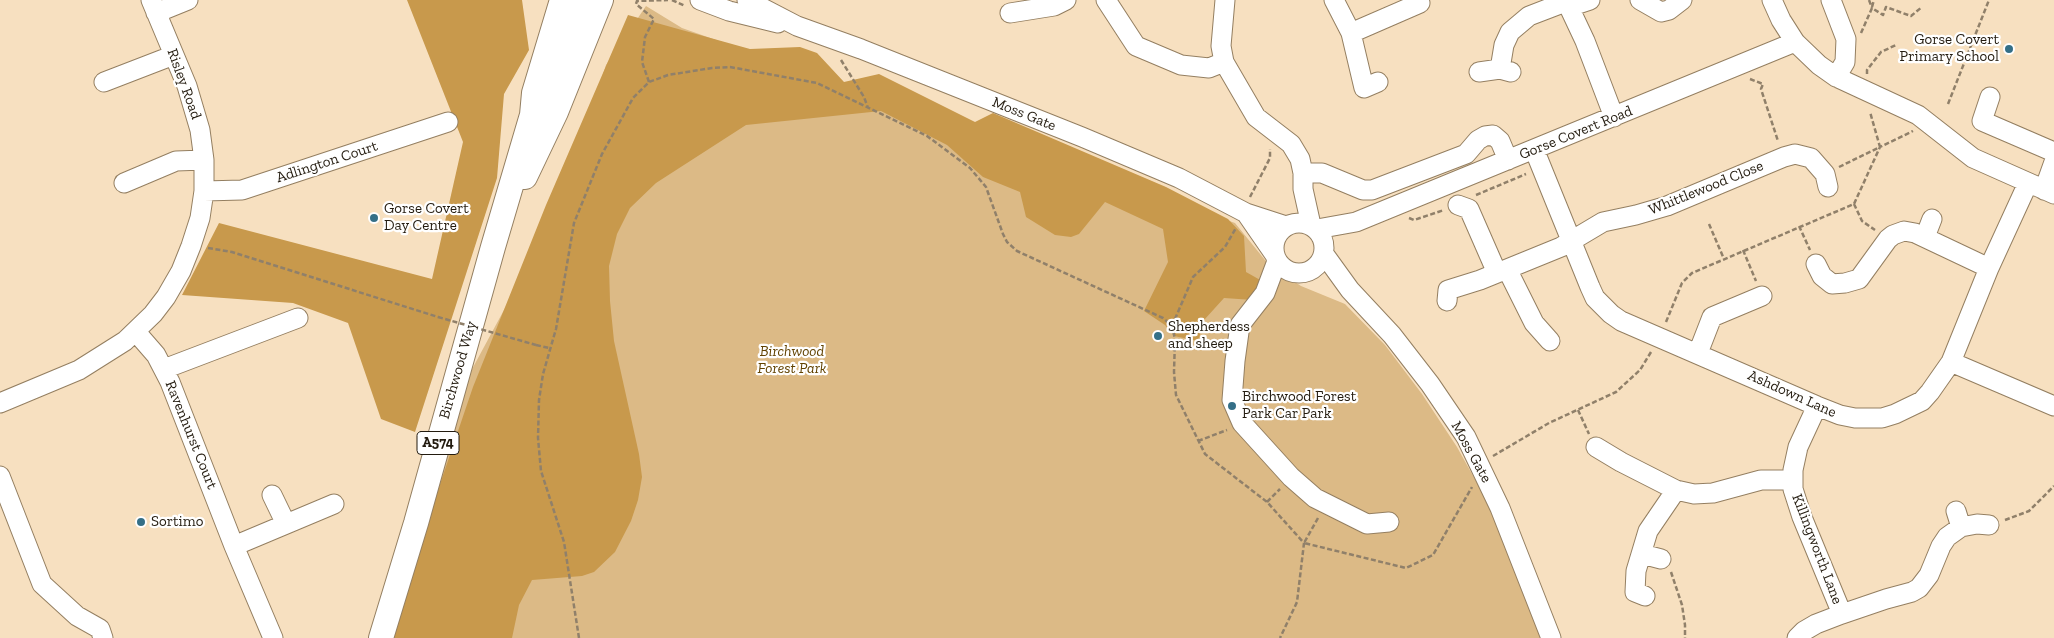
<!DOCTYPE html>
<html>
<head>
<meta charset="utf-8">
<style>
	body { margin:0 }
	canvas { display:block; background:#f7e0c0 }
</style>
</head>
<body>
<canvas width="2054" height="638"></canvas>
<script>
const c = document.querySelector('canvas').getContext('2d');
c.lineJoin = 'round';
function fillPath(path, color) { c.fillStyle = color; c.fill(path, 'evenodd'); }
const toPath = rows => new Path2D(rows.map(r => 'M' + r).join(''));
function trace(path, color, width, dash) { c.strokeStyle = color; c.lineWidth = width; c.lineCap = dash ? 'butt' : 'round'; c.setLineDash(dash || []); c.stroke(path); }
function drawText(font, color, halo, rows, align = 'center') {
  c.font = font + ' "Zilla Slab",serif'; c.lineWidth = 4.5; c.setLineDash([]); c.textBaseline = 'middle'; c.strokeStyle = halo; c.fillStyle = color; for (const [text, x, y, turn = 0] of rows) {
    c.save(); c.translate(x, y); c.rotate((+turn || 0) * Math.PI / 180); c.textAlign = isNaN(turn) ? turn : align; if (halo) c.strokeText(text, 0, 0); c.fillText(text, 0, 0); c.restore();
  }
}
const green = toPath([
	[646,6,682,28,1235,223,1269,265,1301,286,1345,304,1385,345,1422,394,1457,447,1493,512,1542,638,387,638,457,397,518,284,591,111,606,65]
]);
const forest = toPath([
	[407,0,522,0,529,50,504,94,497,178,415,432,381,419,348,323,293,303,182,295,219,223,432,279,463,142],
	[628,15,750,49,800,47,817,53,844,82,879,74,975,122,993,113,1166,187,1228,219,1244,236,1246,272,1262,281,1253,300,1224,298,1205,319,1198,341,1174,336,1165,325,1144,311,1168,262,1163,229,1105,202,1079,234,1071,237,1055,235,1026,217,1020,192,983,177,947,145,881,111,746,125,656,183,630,208,617,234,609,266,610,301,614,341,639,454,642,477,638,500,631,521,615,552,594,572,582,576,532,580,519,605,512,638,394,638,439,487,473,387,546,205]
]);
const path = toPath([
	[672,0,685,6],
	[1869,0,1872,8],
	[1872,7,1874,0],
	[1861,33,1872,8,1883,15,1886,7,1911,16,1922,7],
	[841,60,864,97,868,108],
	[1867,74,1867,70,1881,52,1896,45],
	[1750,79,1763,84,1761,89,1778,141],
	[649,82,642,62,645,37,654,19,636,4,637,1,668,0],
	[1948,104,1989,0],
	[1839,167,1880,147,1870,112],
	[1476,195,1526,174],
	[1250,197,1270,158,1270,149],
	[1854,204,1862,221,1875,230],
	[1409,218,1414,220,1444,210],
	[1709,224,1724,259],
	[1799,226,1810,250],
	[208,248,232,252,438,317],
	[1743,250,1756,281],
	[1666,322,1682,283,1692,273,1854,204,1880,147,1913,131],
	[1172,326,1193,277,1225,247,1236,228],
	[536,345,549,348],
	[1578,410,1589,434],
	[1198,441,1227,430],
	[1493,456,1549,423,1616,392,1640,370,1651,352],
	[1267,502,1280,489],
	[1318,518,1304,543,1406,568,1433,555,1472,487],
	[2005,520,2029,511,2054,486],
	[1671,572,1682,605,1685,625,1685,638],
	[579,638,564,542,541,471,538,438,539,400,543,374,556,329,574,223,602,154,633,98,649,82,668,75,712,68,730,67,817,83,927,136,970,168,986,187,1003,234,1007,242,1017,251,1163,318,1172,326,1175,339,1174,372,1176,395,1205,454,1267,502,1304,543,1297,602,1280,638]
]);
const minor = toPath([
	[700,0,729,11,778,23],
	[747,0,797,26,861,49,1082,137,1179,178,1246,213,1286,226],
	[1106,0,1136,46,1181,65,1209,68,1224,62],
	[1225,0,1221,46,1224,62,1256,117,1291,144,1300,159,1303,173,1303,189,1311,225],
	[1334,0,1351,33,1364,88,1378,82],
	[1561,0,1569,7,1585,41,1614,117],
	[1640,0,1661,12,1669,10,1682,0],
	[1772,0,1781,20,1795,42,1819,65,1836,77,1918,115,1973,158,2054,194],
	[1831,0,1846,39,1845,62,1836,77],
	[1569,7,1590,0],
	[156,13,188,0],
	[1010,13,1054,6,1066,0],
	[1351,33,1420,3,1419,0],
	[1500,69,1504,45,1510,32,1529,16,1563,3],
	[1479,72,1500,69,1511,72],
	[104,82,174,55],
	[1990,97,1982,121,2054,152],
	[532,115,547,93,579,0],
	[1534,149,1590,287,1595,298,1611,314,1621,321,1817,406,1840,415,1855,418,1882,418,1895,414,1922,401,1930,392,1951,362,1989,268,2028,183],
	[1303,173,1322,173,1363,190,1372,190,1466,154,1478,140,1485,136,1493,135,1500,141,1508,160],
	[124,183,176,161,204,160],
	[2044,190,2054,162],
	[204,191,242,190,448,122],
	[1458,205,1469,209,1497,273],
	[1246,213,1275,255],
	'1274 248a25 25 0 1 1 50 0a25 25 0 1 1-50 0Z',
	[1317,229,1356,222,1795,42],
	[1925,237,1932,219],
	[1324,254,1350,290,1392,335,1430,384,1466,437,1500,508,1551,638],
	[1277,261,1265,293,1240,325,1235,361,1232,400,1242,423,1291,477,1315,498,1367,524,1389,522],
	[1816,264,1822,276,1832,284,1845,283,1859,279,1888,239,1893,235,1904,231,1915,233,1989,268],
	[1507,269,1534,323,1550,341],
	[1447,301,1448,290,1480,280,1561,247,1603,222,1636,215,1667,206,1784,157,1795,154,1811,158,1825,174,1828,187],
	[136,332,156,355,170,382,234,546,273,638],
	[1698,353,1712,317,1762,296],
	[1951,362,2054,406],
	[164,369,298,318],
	[0,403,79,370,125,341,153,314,166,297,181,271,191,246,200,218,204,191,204,160,200,130,187,86,151,0],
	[1596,447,1621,462,1676,490,1694,494,1713,493,1761,480,1793,480],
	[0,476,42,584,77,616,100,629,103,638],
	[272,495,286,524],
	[1956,511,1961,527,1977,524,1989,525],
	[234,546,334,504],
	[1642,554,1661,559],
	[1645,596,1635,592,1636,571,1648,531,1676,490],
	[1842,614,1886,599,1912,592,1919,588,1929,575,1941,546,1947,537,1961,527],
	[1797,638,1804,631,1816,624,1842,614,1802,517,1793,489,1793,470,1798,447,1817,406]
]);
const major = toPath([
	[525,177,556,112,601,0],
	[381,638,416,523,493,247,532,115,534,93,562,0]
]);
const pathBridge = toPath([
	[438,317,536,345]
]);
const markers = [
	[2009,49,5,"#346f87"],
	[374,218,5,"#346f87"],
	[1158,336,5,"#346f87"],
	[1232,406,5,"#346f87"],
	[141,522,5,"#346f87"]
];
const shields = [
	[438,443,42]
];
const shieldNames = [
	["A574",438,443]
];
const poiNames = [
	["Gorse Covert",1999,40,"right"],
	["Primary School",1999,57,"right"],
	["Gorse Covert",384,209],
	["Day Centre",384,226],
	["Shepherdess",1168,327],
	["and sheep",1168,344],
	["Birchwood Forest",1242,397],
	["Park Car Park",1242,414],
	["Sortimo",151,522]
];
const streetNames = [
	["Risley Road",184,84,70],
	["Moss Gate",1024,114,22],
	["Gorse Covert Road",1576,133,-22],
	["Adlington Court",327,162,-18],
	["Whittlewood Close",1706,188,-22],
	["Birchwood Way",458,370,-74],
	["Ashdown Lane",1792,394,24],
	["Ravenhurst Court",191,435,68],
	["Moss Gate",1471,452,61],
	["Killingworth Lane",1817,549,69]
];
const parkNames = [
	["Birchwood",792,352],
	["Forest Park",792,369]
];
fillPath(green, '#dcba86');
fillPath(forest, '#c8994c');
trace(minor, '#947f61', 21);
trace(major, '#947f61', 26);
trace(path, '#90806a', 2.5, [5, 2.5]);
trace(minor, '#fff', 19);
trace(major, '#fff', 24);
trace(pathBridge, '#90806a', 2.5, [5, 2.5]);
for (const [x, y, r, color] of markers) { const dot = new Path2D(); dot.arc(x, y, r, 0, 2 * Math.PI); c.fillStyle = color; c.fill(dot); trace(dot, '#fff', 2); }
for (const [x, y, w] of shields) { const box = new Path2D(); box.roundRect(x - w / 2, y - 11.5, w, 23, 4); c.fillStyle = '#fff'; c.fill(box); trace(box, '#231b0f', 1); }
drawText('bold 14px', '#231b0f', null, shieldNames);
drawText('15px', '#231b0f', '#fff', poiNames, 'left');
drawText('15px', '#231b0f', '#fff', streetNames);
drawText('italic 15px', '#614201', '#fff', parkNames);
</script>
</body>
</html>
